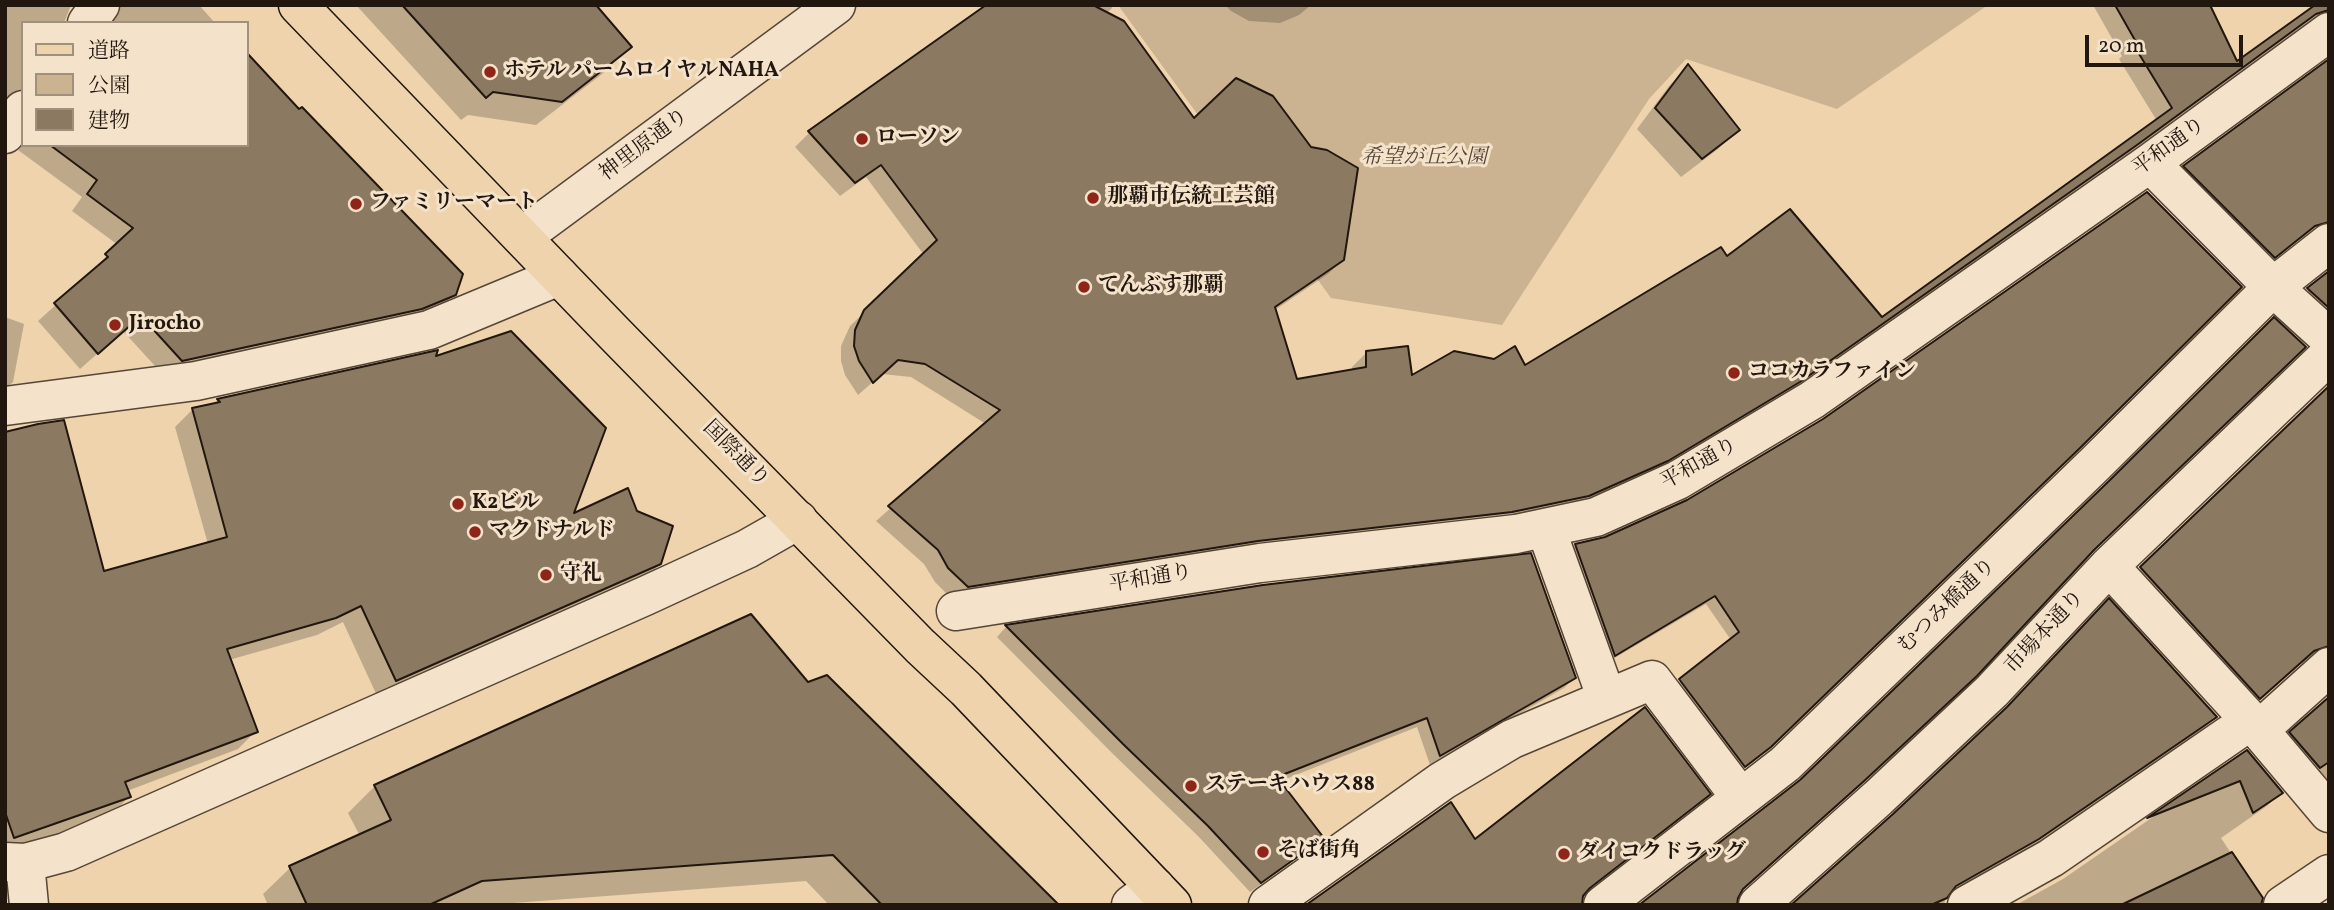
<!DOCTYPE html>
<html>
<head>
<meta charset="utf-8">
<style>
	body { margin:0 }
	#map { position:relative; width:2334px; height:910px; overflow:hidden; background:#eed3ad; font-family:Vollkorn,"Noto Serif JP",serif }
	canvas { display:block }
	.frame { position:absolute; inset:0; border:7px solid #22170f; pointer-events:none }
	.legend { position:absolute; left:21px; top:21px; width:228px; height:126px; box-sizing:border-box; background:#f4e2ca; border:2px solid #a0917f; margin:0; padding:9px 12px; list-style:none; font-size:21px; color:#22170f }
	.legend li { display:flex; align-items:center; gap:14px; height:35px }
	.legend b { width:35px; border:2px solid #a0917f }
	.scale { position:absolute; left:2085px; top:35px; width:158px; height:32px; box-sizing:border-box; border:4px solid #22170f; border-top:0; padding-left:9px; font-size:21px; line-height:24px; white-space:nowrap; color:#22170f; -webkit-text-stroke:5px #f4e2ca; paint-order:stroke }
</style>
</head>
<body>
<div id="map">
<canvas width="2334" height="910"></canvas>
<div class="frame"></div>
<ul class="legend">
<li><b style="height:9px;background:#eed3ad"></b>道路</li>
<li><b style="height:19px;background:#cbb392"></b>公園</li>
<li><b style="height:19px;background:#8c7961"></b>建物</li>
</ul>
<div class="scale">20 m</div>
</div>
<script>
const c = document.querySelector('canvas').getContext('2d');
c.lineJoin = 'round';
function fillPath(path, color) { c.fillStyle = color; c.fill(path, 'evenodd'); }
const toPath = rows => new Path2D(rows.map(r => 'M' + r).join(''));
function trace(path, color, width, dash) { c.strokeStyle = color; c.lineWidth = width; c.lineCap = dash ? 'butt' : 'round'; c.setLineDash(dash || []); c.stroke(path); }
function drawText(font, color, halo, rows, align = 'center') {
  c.font = font + ' Vollkorn,"Noto Serif JP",serif'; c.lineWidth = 6; c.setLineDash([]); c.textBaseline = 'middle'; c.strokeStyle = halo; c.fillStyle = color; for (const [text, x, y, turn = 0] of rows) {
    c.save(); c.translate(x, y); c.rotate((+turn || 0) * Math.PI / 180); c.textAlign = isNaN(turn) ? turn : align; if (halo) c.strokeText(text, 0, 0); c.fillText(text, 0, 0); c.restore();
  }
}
const green = toPath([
	[1118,5,1988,5,1837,109,1686,59,1649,99,1502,325,1331,298]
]);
const shadow = toPath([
	[5,5,71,5,64,23,23,23,23,113,5,105],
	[97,5,199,5,215,23,105,23],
	[356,5,601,5,597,9,629,47,606,71,536,125,468,115,461,120],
	[989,5,1111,5,1112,8,1106,14,1194,120,1342,260,1328,274,1275,310,1295,381,1352,371,1352,367,1366,353,1410,378,1524,368,1727,259,1882,319,2157,121,2119,59,2122,56,2093,5,2208,5,2236,64,2329,5,2329,30,2312,24,2300,28,2121,159,1784,395,1652,474,1573,510,953,600,935,582,924,564,876,521,986,424,911,377,882,374,858,395,845,375,841,361,841,346,850,326,924,255,866,177,840,196,795,147,809,133],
	[1225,5,1311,5,1299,15,1280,23,1249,21,1231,11],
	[247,56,299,111,454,294,437,312,165,377,123,331,80,369,38,321,91,273,90,272,118,245,72,211,82,197,18,150,23,144,247,145],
	[2329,61,2329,241,2310,235,2299,240,2260,271,2171,181,2185,167],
	[1688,67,1738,130,1718,149,1681,177,1637,129,1669,86],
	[2329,273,2329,335,2294,303],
	[5,317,24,324,13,382,5,389],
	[435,353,433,359,570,516,660,564,642,582,378,698,343,622,317,635,229,660,256,731,238,749,127,791,129,797,111,815,5,852,5,434,103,573,208,544,175,427,193,409,213,405,218,400],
	[2329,388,2329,665,2310,659,2299,664,2245,712,2127,582],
	[2069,457,1760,756,1736,775,1671,689,1731,640,1706,604,1606,663,1567,554,1575,546,1605,539],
	[1263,586,1574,678,1564,688,1430,765,1417,727,1278,782,1321,838,1311,848,1250,892,1198,836,1113,754,997,637,1006,627],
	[808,684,1056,905,829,905,806,881,487,905,268,905,263,894,290,868,360,836,348,813,375,786],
	[2329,699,2329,809,2276,747],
	[2215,717,2201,731,2023,853,1946,897,1944,905,1794,905],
	[2247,752,2281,792,2267,806,2221,838,2261,898,2260,905,2016,905,2063,879],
	[1708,794,1694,808,1581,895,1475,841]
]);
const building = toPath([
	[402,5,596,5,632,47,562,102,493,92,486,98,402,5],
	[986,5,1093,5,1124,21,1194,118,1236,78,1273,96,1311,147,1327,150,1358,168,1344,260,1275,307,1297,379,1366,367,1366,351,1408,346,1412,375,1454,351,1494,359,1515,346,1525,365,1721,247,1727,256,1790,209,1882,317,2172,108,2133,44,2136,42,2115,5,2210,5,2237,61,2315,5,2329,5,2329,10,2316,14,2137,145,1800,382,1668,461,1589,496,1512,512,1258,541,968,587,948,568,938,550,888,506,1000,410,925,364,898,360,873,383,859,361,854,346,855,330,864,310,937,240,881,165,855,183,808,131,986,5],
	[247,53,299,109,302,107,463,274,456,295,422,309,182,361,141,316,98,354,54,303,108,257,105,254,133,228,87,194,97,180,50,145,247,145,247,53],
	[2329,59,2329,222,2315,226,2275,258,2183,166,2329,59],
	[1688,64,1740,130,1702,159,1655,108,1688,64],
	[2147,192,2242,287,2080,448,1771,747,1745,767,1679,679,1739,632,1715,596,1615,656,1575,544,1605,537,1687,500,1823,419,2147,192],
	[2329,271,2329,308,2307,288,2329,271],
	[2274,317,2306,347,2094,550,1977,676,1863,782,1743,889,1738,898,1737,905,1639,905,1800,780,2110,480,2274,317],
	[511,331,606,428,574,513,628,488,637,511,673,526,661,564,396,681,361,606,336,618,227,649,258,732,125,782,131,797,14,838,5,812,5,432,38,424,64,420,104,571,227,537,192,408,220,402,217,399,438,350,436,356,511,331],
	[2329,386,2329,646,2314,651,2260,699,2140,567,2329,386],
	[1531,553,1576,678,1440,756,1427,718,1277,777,1324,838,1261,883,1208,826,1123,744,1005,625,1263,585,1531,553],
	[2109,598,2217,717,2039,839,1956,886,1947,898,1931,905,1791,905,1893,814,2007,707,2109,598],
	[751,614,808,682,827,675,1059,905,882,905,833,855,482,881,429,905,307,905,289,866,391,820,374,785,751,614],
	[2329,697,2329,762,2320,768,2289,732,2329,697],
	[1645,707,1711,794,1590,888,1583,896,1582,905,1306,905,1451,802,1475,839,1645,707],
	[2247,750,2283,793,2253,813,2240,781,2147,818,2247,750],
	[2232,852,2263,898,2261,905,2121,905,2232,852]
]);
const minor = toPath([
	[87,23,100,5],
	[5,134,23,110],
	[2150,163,2273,287,2329,338],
	[522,237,836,5],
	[5,406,196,381,429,330,559,276],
	[1546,529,1607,699],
	[2109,566,2259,730,2329,813],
	[956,611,1260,563,1516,534,1596,517,1678,480,1812,400,2150,163,2329,32],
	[2259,730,2329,667],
	[5,862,25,863,66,852,645,596,747,549,798,520],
	[25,863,29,905],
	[1131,905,1155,887],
	[1268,905,1442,781,1512,739,1652,680,1741,798],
	[1603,905,1785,764,2095,464,2273,287,2329,243],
	[1758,905,1878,798,1992,691,2109,566,2329,355],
	[1967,905,2051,858,2250,721],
	[2283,905,2329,874]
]);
const major = toPath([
	[298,5,612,331,920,646,966,689,1172,905]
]);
const markers = [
	[490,72,7,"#8f2418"],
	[862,139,7,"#8f2418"],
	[1093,198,7,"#8f2418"],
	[356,204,7,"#8f2418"],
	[1084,287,7,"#8f2418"],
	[115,325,7,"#8f2418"],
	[1734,373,7,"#8f2418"],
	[458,504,7,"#8f2418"],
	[475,532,7,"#8f2418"],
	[546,575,7,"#8f2418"],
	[1191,786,7,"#8f2418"],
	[1263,852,7,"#8f2418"],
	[1564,854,7,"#8f2418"]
];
const poiNames = [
	["ホテル パームロイヤルNAHA",504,72],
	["ローソン",876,139],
	["那覇市伝統工芸館",1107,198],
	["ファミリーマート",370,204],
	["てんぶす那覇",1098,287],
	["Jirocho",129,325],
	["ココカラファイン",1748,373],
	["K2ビル",472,504],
	["マクドナルド",489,532],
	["守礼",560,575],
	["ステーキハウス88",1205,786],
	["そば街角",1277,852],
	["ダイコクドラッグ",1578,854]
];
const streetNames = [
	["神里原通り",645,146,-37],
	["平和通り",2170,148,-36],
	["国際通り",735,455,45],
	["平和通り",1700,465,-29],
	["平和通り",1151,580,-9],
	["むつみ橋通り",1948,607,-44],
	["市場本通り",2046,633,-47]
];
const parkNames = [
	["希望が丘公園",1424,159]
];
fillPath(green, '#cbb392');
fillPath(shadow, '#0003');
fillPath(building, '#8c7961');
trace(building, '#22170f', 2);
trace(minor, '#554636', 41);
trace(major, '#22170f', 41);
trace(minor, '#f4e2ca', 38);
trace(major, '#eed3ad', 38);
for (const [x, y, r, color] of markers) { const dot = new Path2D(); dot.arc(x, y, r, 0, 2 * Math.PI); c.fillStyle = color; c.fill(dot); trace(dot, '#f4e2ca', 2.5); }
drawText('bold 21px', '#22170f', '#f4e2ca', poiNames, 'left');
drawText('21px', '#22170f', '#f4e2ca', streetNames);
drawText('italic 21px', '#554636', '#f4e2ca', parkNames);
</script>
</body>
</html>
